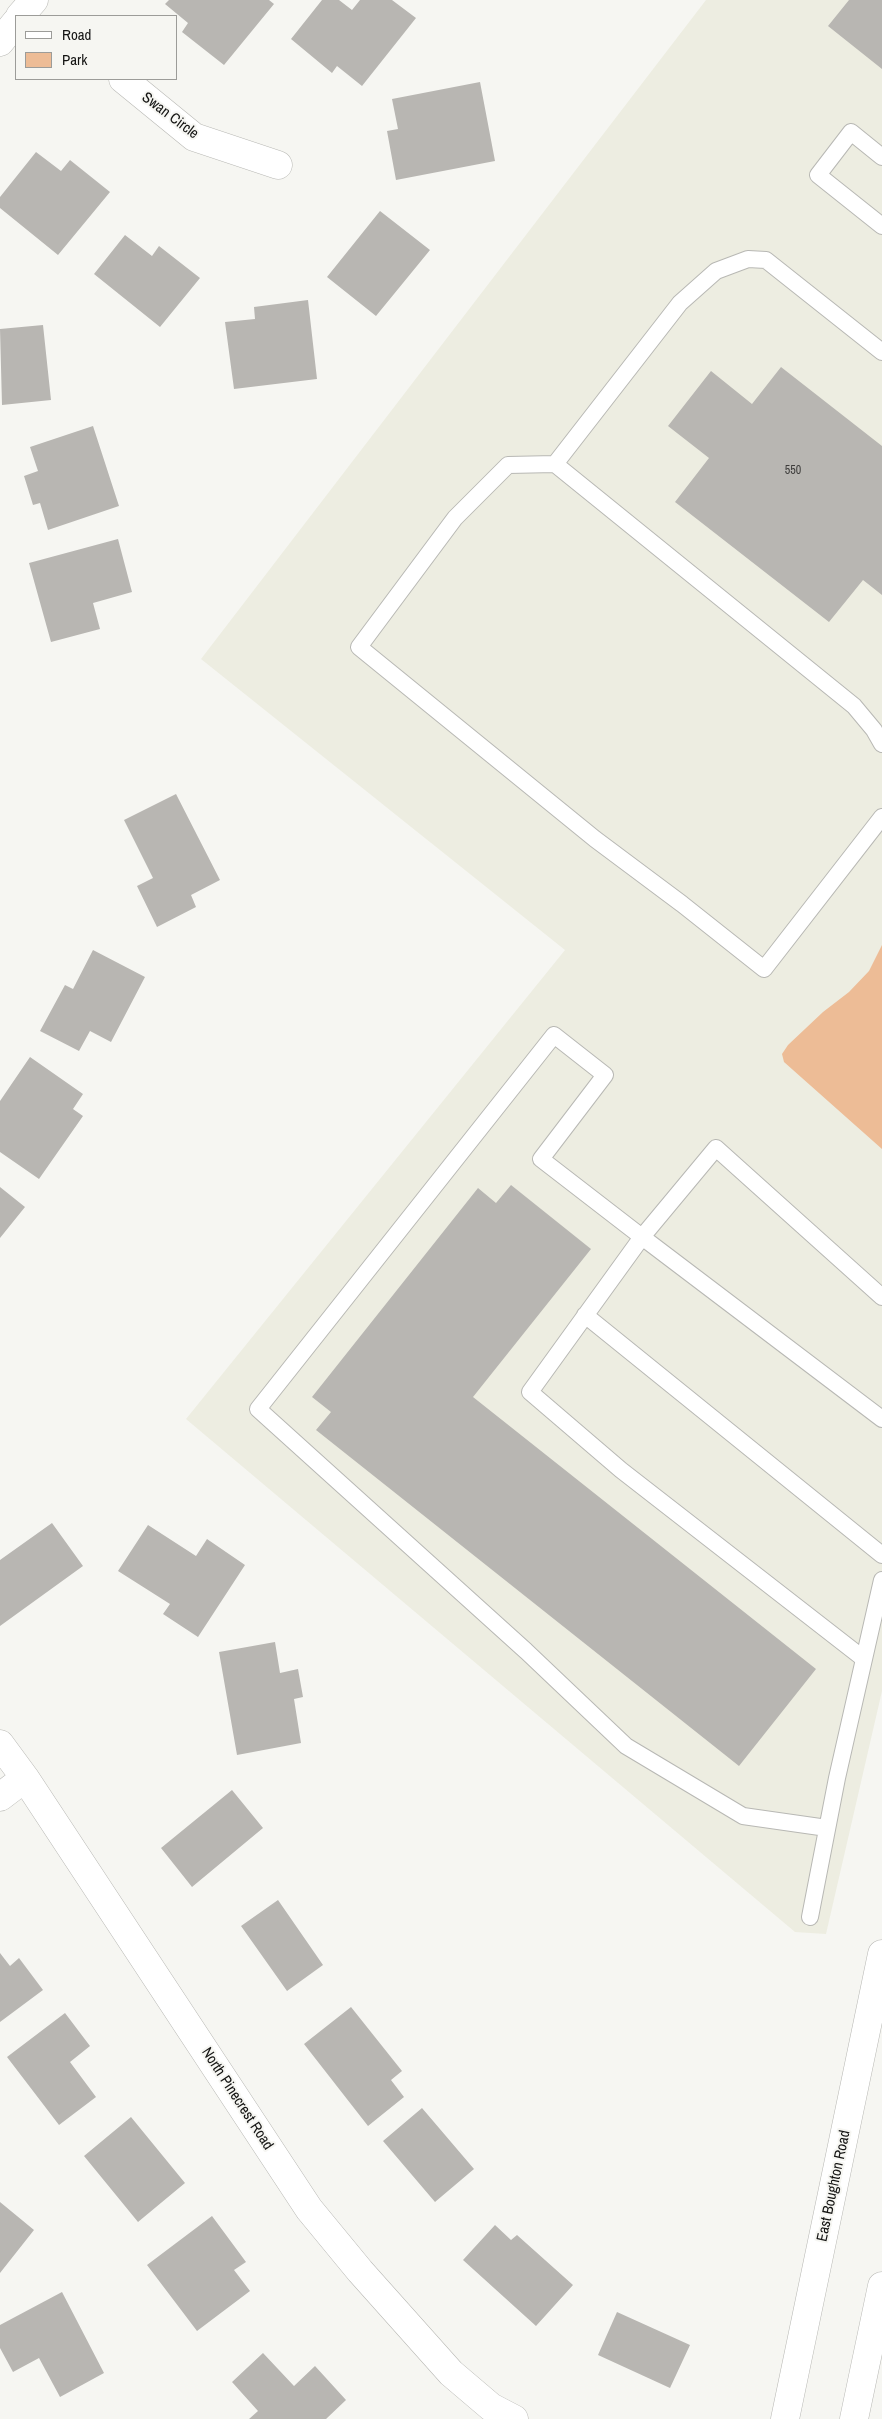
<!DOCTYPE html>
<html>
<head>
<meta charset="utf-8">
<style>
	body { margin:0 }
	#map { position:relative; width:882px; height:2419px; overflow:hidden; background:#f6f6f2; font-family:"Archivo Narrow",sans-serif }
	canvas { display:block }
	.legend { position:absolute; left:15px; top:15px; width:162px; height:65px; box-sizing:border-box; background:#f6f6f2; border:1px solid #9c9c99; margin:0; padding:6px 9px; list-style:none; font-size:15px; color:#141413 }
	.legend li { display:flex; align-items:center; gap:10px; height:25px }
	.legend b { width:25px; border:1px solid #9c9c99 }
</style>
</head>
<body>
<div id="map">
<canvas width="882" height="2419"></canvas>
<ul class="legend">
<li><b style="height:6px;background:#fff"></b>Road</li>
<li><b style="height:14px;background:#edbc96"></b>Park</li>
</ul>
</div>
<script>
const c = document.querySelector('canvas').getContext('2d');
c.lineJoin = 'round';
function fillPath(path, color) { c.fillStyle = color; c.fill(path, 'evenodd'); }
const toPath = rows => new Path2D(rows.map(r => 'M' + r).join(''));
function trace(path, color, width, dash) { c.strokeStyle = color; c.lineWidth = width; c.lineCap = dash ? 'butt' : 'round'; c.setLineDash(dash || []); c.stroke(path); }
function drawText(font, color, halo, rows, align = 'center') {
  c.font = font + ' "Archivo Narrow",sans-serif'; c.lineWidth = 4; c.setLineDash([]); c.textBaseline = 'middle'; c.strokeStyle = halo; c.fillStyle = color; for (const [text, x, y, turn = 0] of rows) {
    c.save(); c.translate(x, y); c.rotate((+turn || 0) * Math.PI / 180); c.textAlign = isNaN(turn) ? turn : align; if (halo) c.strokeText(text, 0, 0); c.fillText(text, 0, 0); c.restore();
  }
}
const built = toPath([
	[706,0,882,0,882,1691,826,1934,795,1932,186,1419,565,950,201,659]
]);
const green = toPath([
	[882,945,882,1149,784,1062,782,1054,788,1045,823,1012,849,992,869,971]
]);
const building = toPath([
	[169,0,269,0,274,4,224,65,182,32,188,23,165,4],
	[322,0,339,0,352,10,360,0,392,0,416,18,362,86,337,66,332,73,291,39],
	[849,0,882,0,882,69,828,26],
	[480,82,495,161,396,180,387,131,398,129,392,99],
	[36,152,61,171,70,160,110,192,58,255,0,208,0,197],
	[380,211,430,250,376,316,327,277],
	[125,235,152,256,159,246,200,278,160,327,94,274],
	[308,300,317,379,234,389,225,322,255,319,254,307],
	[43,325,51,400,2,405,0,329],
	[781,367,882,446,882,595,863,580,829,622,675,502,709,458,668,426,711,371,752,404],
	[93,426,119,506,48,530,40,503,33,505,24,476,38,471,30,447],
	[118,539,132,592,93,603,100,629,51,642,29,563],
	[176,794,220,880,191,895,196,907,157,927,137,886,153,878,124,820],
	[93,950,145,977,111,1042,90,1031,79,1051,40,1031,65,985,73,989],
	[30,1057,83,1094,73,1109,83,1116,39,1179,0,1152,0,1101],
	[511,1185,591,1249,473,1397,816,1669,739,1766,316,1430,331,1412,312,1397,478,1188,496,1203],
	[0,1187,25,1207,0,1238],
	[52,1523,83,1566,0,1626,0,1560],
	[148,1525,196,1556,207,1539,245,1565,198,1637,163,1614,170,1604,118,1571],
	[275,1642,280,1673,298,1669,303,1697,294,1699,301,1743,237,1755,219,1652],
	[232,1790,263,1828,192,1887,161,1848],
	[278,1900,323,1965,287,1991,241,1926],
	[0,1953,10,1966,19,1958,43,1990,0,2022],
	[351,2007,402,2071,391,2080,404,2097,368,2126,304,2044],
	[65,2013,90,2046,70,2062,96,2097,59,2125,7,2057],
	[422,2108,474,2169,435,2202,383,2141],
	[131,2117,185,2183,138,2222,84,2156],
	[0,2202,34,2230,0,2273],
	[212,2216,246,2262,234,2270,250,2291,197,2331,147,2265],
	[495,2225,511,2240,517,2235,573,2285,536,2326,463,2260],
	[62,2292,104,2373,60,2397,39,2358,13,2372,0,2348,0,2325],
	[617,2312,690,2345,670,2388,598,2355],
	[263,2353,294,2386,315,2366,346,2400,326,2419,249,2419,258,2411,232,2382]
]);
const lane = toPath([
	[882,157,851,132,818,175,882,226],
	[555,464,680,303,716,271,748,259,766,260,882,352],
	[882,744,874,730,854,706,555,464,508,465,455,518,359,647,595,839,682,904,764,969,882,817],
	[585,1315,882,1555],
	[864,1659,621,1470,530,1392,642,1237,882,1419],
	[827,1828,743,1816,626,1746,526,1651,258,1409,554,1035,605,1075,541,1159,642,1237,716,1148,882,1297],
	[810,1917,837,1778,882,1580]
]);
const street = toPath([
	[20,16,34,0],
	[0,42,16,22],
	[123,79,194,137,278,165],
	[0,1744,25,1778,309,2209,360,2271,451,2373,491,2407,514,2419],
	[0,1797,25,1778]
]);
const secondary = toPath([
	[785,2419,882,1954],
	[854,2419,882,2286]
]);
const numberNames = [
	["550",793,471]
];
const streetNames = [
	["Swan Circle",170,116,37],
	["North Pinecrest Road",237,2099,57],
	["East Boughton Road",834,2186,-78]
];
fillPath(built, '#edede1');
fillPath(green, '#edbc96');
fillPath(building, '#b8b6b2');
trace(lane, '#b8b8b4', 18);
trace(street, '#b8b8b4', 29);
trace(secondary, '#b8b8b4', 29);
trace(lane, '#fff', 16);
trace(street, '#fff', 28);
trace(secondary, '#fff', 28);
drawText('12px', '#3d3c3b', null, numberNames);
drawText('15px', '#141413', '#f6f6f2', streetNames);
</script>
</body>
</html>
